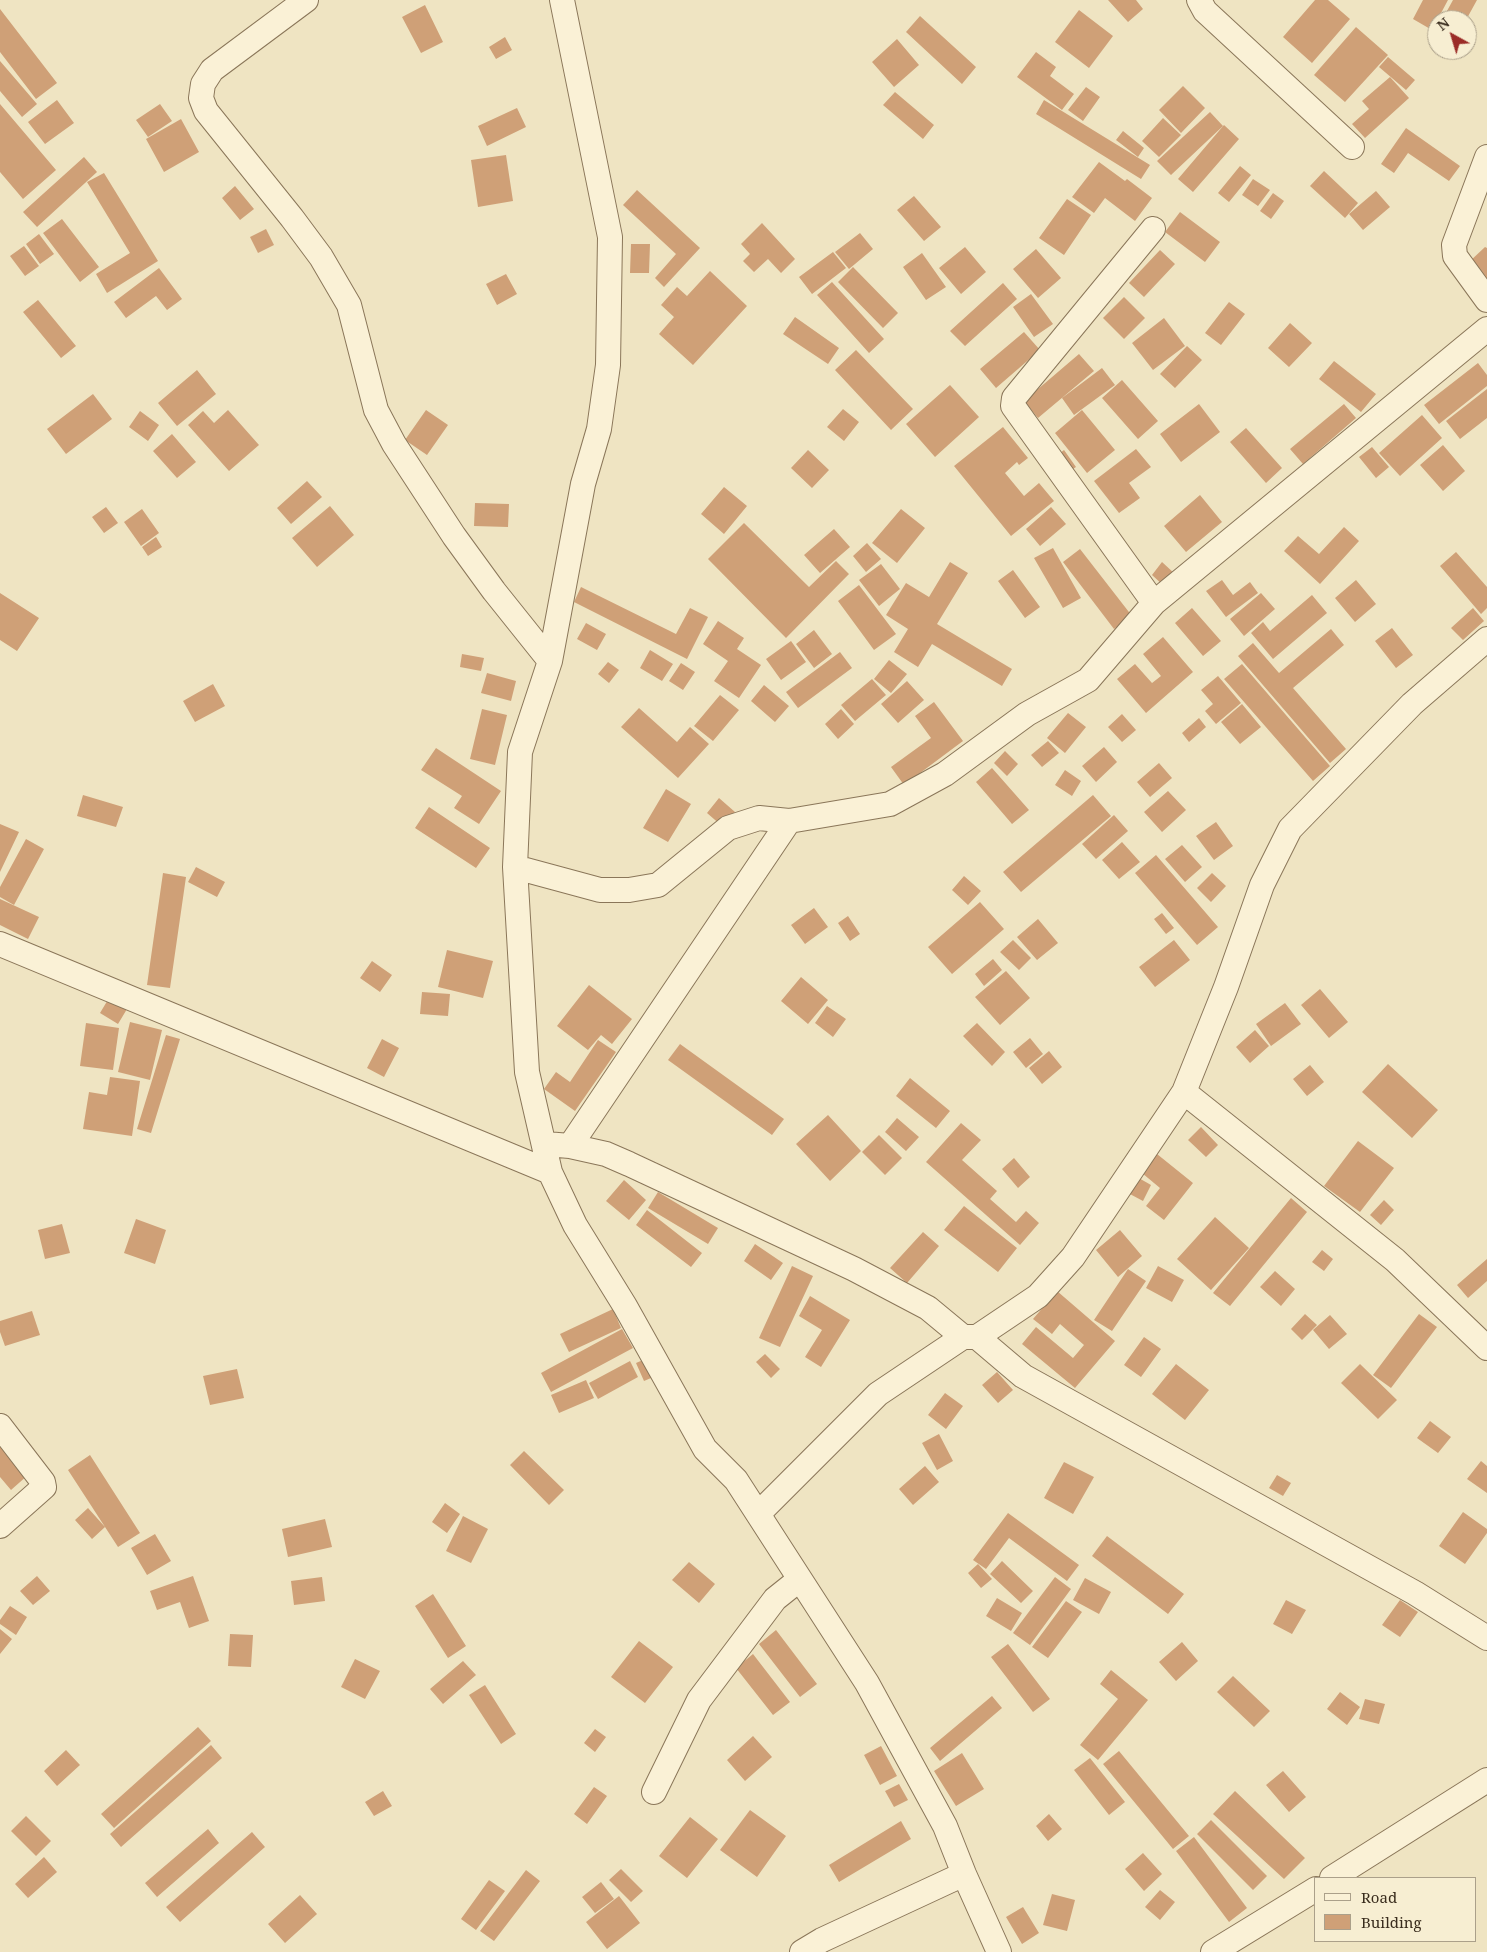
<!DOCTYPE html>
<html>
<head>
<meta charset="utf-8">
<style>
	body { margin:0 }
	#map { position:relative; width:1487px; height:1952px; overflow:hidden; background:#efe4c2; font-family:"Noto Serif",serif }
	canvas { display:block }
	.legend { position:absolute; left:1314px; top:1877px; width:162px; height:65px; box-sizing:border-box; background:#f7eed2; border:1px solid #aba08a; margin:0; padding:6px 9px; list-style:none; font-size:15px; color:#392c1d }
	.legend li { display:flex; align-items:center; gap:10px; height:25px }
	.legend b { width:25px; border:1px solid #aba08a }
	.north { position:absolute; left:1427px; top:10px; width:50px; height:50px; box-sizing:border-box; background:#f7eed2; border:1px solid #aba08a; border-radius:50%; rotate:321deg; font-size:14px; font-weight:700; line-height:20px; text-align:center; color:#392c1d }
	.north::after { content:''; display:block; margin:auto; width:18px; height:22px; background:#9b2c27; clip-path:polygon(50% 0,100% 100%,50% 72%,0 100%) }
</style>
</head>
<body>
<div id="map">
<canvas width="1487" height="1952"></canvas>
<ul class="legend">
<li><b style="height:6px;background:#faf1d6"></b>Road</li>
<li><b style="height:14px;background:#cfa077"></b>Building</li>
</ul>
<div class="north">N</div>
</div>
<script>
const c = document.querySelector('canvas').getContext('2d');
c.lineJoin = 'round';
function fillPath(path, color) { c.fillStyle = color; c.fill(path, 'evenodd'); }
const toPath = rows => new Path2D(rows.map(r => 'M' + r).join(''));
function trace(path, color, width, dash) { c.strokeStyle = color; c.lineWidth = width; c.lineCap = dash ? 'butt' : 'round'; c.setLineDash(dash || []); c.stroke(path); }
const building = toPath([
	[1108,0,1136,0,1143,9,1128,22],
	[1315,0,1328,0,1350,19,1312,63,1283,37],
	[1423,0,1448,0,1432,30,1413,19],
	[1453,0,1477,0,1466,20,1442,20],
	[425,5,443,42,421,53,402,17],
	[0,9,57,83,36,99,0,52],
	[1079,10,1113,36,1089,68,1055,42],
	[920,16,976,67,962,84,906,32],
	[1356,27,1388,55,1345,102,1314,75],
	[505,37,512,50,496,59,489,47],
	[897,39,919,65,894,87,872,62],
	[1036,52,1056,67,1050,76,1074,94,1062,110,1017,77],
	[1388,57,1415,80,1406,90,1379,67],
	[0,61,37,104,22,117,0,91],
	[1390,77,1409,98,1365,138,1352,124,1369,109,1362,101],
	[1183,86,1205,108,1181,133,1159,110],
	[1086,87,1100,97,1083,121,1068,110],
	[895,92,934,125,923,139,883,105],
	[57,100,74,123,45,144,28,122],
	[1044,100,1150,165,1141,179,1036,114],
	[0,104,56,170,23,199,0,172],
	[160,104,172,121,148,137,136,120],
	[517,108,526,127,487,146,478,126],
	[1210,112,1223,126,1171,175,1157,161],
	[1163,118,1181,135,1159,157,1142,141],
	[181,119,199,152,164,172,146,139],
	[1224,125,1239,139,1193,192,1178,179],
	[1406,128,1460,166,1449,181,1408,153,1394,173,1381,164],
	[1123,131,1144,148,1138,157,1116,140],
	[506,155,513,201,478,207,471,160],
	[84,157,97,172,37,227,23,212],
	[1099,162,1125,181,1127,179,1152,198,1135,221,1105,198,1094,213,1072,197],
	[1240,166,1251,175,1229,202,1218,193],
	[1324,171,1358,203,1345,218,1310,186],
	[104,173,158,261,107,293,96,274,130,253,87,182],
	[1253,179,1270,190,1258,206,1242,195],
	[235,186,254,209,240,220,222,198],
	[637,190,700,248,664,287,655,278,676,254,623,205],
	[1376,191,1390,207,1363,230,1349,214],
	[1273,193,1284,201,1271,219,1260,211],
	[914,196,941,227,924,241,897,210],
	[1067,199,1091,215,1064,255,1039,238],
	[1180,212,1220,242,1205,262,1165,232],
	[62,219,99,267,80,282,43,233],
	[762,223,795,259,781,273,768,259,754,272,743,261,750,254,741,244],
	[266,229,274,245,258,253,250,237],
	[860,233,873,249,849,269,835,252],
	[39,234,54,254,40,264,26,244],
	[631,244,650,244,649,273,630,273],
	[24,246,39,266,25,276,10,256],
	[965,247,986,272,961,294,939,268],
	[1485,247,1487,248,1487,282,1468,263],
	[1036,249,1061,278,1038,298,1013,269],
	[1160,250,1175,264,1144,297,1129,283],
	[833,252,846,268,812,294,799,277],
	[922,253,946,287,926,300,903,267],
	[853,267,898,313,883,328,838,282],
	[159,268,182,299,167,310,156,296,126,318,114,302],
	[710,271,747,306,693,365,659,334,674,317,661,305,677,287,687,296],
	[506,274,517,294,497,305,486,284],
	[832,282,884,339,869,353,817,295],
	[1003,283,1017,299,965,346,950,331],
	[1031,294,1053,324,1034,337,1013,307],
	[1124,297,1145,318,1124,339,1103,318],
	[38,300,76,346,61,358,23,312],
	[1229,302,1245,314,1221,345,1205,333],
	[795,317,839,348,828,364,783,334],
	[1164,318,1185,346,1153,370,1132,343],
	[1290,323,1312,343,1289,367,1268,348],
	[1024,332,1040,350,996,388,980,369],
	[1187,346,1202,360,1175,388,1160,374],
	[856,350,913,409,891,430,835,370],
	[1079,354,1094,371,1038,418,1024,401],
	[1334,361,1376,394,1361,412,1319,379],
	[1478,363,1487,375,1487,386,1439,424,1424,405],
	[1102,368,1115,385,1074,415,1062,398],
	[197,370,216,394,177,426,158,403],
	[1122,380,1158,421,1138,439,1102,398],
	[950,385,979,417,935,457,906,424],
	[1487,389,1487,418,1460,439,1446,421],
	[93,394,112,419,66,454,47,429],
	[1199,404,1220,432,1181,462,1160,434],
	[1344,404,1356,418,1303,464,1290,449],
	[843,409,859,422,844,441,827,427],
	[228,410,259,445,229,471,188,425,203,411,214,423],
	[426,410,448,425,427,455,405,440],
	[1082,410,1115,450,1087,473,1055,433],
	[140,411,159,425,148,441,129,427],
	[1422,415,1442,438,1400,476,1379,453],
	[1003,427,1028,458,1019,465,1017,462,1005,473,1024,496,1039,483,1054,501,1011,536,954,466],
	[1246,428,1282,468,1266,483,1230,442],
	[172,434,196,462,177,478,153,451],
	[1443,445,1465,471,1443,491,1420,465],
	[1372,447,1389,467,1376,478,1359,457],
	[1136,449,1151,467,1129,483,1140,498,1119,513,1094,481],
	[808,450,829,470,812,488,791,468],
	[1064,450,1076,467,1065,474,1054,458],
	[307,481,322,497,291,524,277,508],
	[724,487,747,506,724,534,701,514],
	[1200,495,1222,522,1186,552,1164,526],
	[475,503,509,504,508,527,474,526],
	[330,506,354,535,317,567,292,538],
	[106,507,118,523,104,533,92,517],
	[1051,507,1066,524,1040,546,1026,529],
	[142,509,159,533,141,546,124,522],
	[901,509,925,528,897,563,872,543],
	[744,523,809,587,836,561,849,574,786,638,708,559],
	[1344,527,1359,541,1320,584,1284,551,1298,536,1319,554],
	[834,529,850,547,820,573,804,555],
	[156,537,162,547,148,556,142,547],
	[867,543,881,559,866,572,853,556],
	[1053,548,1081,598,1063,608,1034,558],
	[1080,549,1132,616,1114,629,1063,562],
	[1456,552,1487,587,1487,608,1481,614,1440,566],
	[950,562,968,573,937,624,1012,669,1002,686,932,644,918,667,894,652,908,629,886,615,906,583,929,597],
	[1162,562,1175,574,1164,586,1152,575],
	[881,564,900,589,879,606,859,580],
	[1013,570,1040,607,1025,618,998,581],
	[1222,580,1233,595,1250,582,1258,593,1226,617,1206,591],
	[1356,580,1376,604,1355,622,1335,598],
	[859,585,896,634,874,650,838,601],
	[581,587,676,634,690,608,708,617,687,659,574,602],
	[0,593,39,618,17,651,0,640],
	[1261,593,1275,609,1244,636,1230,619],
	[1312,595,1327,613,1273,659,1251,633,1263,622,1270,631],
	[1192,608,1221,641,1203,656,1175,623],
	[1473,608,1484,621,1463,640,1451,628],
	[718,621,744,638,737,649,761,665,739,698,714,681,728,661,703,644],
	[586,623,606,634,597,650,577,639],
	[1392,628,1413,655,1396,668,1375,641],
	[1331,629,1344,645,1293,688,1346,749,1330,763,1238,656,1253,643,1279,673],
	[814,630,832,654,814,668,796,644],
	[1163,637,1193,672,1146,713,1117,679,1135,664,1152,683,1161,676,1143,654],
	[791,641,806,662,781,680,766,659],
	[650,650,673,664,662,681,640,668],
	[840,652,852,668,798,708,786,692],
	[462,654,484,658,481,671,460,667],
	[889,660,907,674,891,693,874,679],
	[608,662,619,670,609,683,598,674],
	[681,663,695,672,683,690,669,681],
	[1242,664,1330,766,1313,781,1224,679],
	[487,673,516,681,511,701,481,693],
	[1218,676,1241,703,1216,724,1205,711,1213,704,1201,690],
	[872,679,886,695,855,721,841,705],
	[907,681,924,700,898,723,881,704],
	[213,684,225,706,195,722,183,701],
	[764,685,789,706,775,722,751,701],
	[720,695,739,710,713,741,694,726],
	[934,702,963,741,904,785,891,767,931,738,915,716],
	[1242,704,1261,727,1240,744,1221,722],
	[639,708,677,742,690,727,709,744,678,778,621,727],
	[482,709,507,715,495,765,470,759],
	[841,709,854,724,838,739,825,724],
	[1068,713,1086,727,1065,753,1047,738],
	[1122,714,1136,730,1122,742,1108,727],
	[1199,718,1206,727,1189,742,1182,733],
	[1048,741,1059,753,1042,767,1031,755],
	[1104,747,1117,762,1096,782,1082,766],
	[436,748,501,791,479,824,454,808,462,796,421,770],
	[1005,751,1018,764,1007,776,994,763],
	[1159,763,1172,778,1150,797,1137,782],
	[992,768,1029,810,1012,824,976,782],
	[1065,770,1081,781,1072,796,1055,785],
	[666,789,691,804,668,842,643,828],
	[1168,791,1186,810,1162,832,1144,812],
	[83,795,123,807,116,827,77,816],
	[1093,795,1111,816,1021,892,1003,872],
	[719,798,735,812,722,826,707,813],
	[429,807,490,848,476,868,415,828],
	[1114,815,1128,831,1096,859,1082,844],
	[1216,822,1233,846,1214,860,1196,836],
	[0,824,19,832,0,872],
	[26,839,44,849,14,905,0,897,0,887],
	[1122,842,1140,862,1119,879,1102,860],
	[1182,845,1202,867,1185,882,1165,859],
	[1156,855,1218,927,1197,945,1135,873],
	[196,867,225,882,217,897,188,882],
	[163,873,186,877,170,988,147,985],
	[1212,873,1226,886,1211,902,1197,888],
	[964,876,981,891,968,905,952,890],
	[0,899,39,917,28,939,0,925],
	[980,902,1004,929,952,974,928,947],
	[814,908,828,927,805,944,791,925],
	[1162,913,1174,928,1166,934,1154,919],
	[848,916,860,934,850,941,838,923],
	[1038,919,1058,943,1037,960,1017,937],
	[1013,940,1031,958,1019,970,1000,952],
	[1174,940,1190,960,1155,987,1139,967],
	[447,950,493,961,483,998,438,987],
	[993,959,1002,970,984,986,975,974],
	[372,961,392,975,380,992,360,978],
	[1006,971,1030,998,1000,1025,975,997],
	[801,977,828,1000,808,1024,781,1001],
	[589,985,632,1019,612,1044,601,1035,588,1050,557,1026],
	[1320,989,1348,1022,1329,1038,1301,1005],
	[422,992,450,994,448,1016,420,1014],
	[109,998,127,1009,118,1024,100,1013],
	[1285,1003,1301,1024,1271,1046,1256,1024],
	[827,1006,846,1019,833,1037,815,1023],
	[130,1022,162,1030,150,1080,118,1072],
	[86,1023,119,1028,113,1070,80,1066],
	[977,1023,1005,1052,992,1066,963,1036],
	[1255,1030,1269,1046,1250,1063,1236,1047],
	[166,1035,180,1039,151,1133,137,1129],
	[1030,1038,1043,1054,1026,1068,1013,1052],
	[382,1039,399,1048,384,1077,367,1068],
	[598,1040,616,1052,575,1111,544,1089,556,1072,570,1082],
	[680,1044,784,1119,772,1135,668,1060],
	[1049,1051,1062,1067,1042,1084,1029,1068],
	[1388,1064,1438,1110,1412,1138,1362,1092],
	[1310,1065,1324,1082,1307,1096,1293,1079],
	[110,1077,140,1081,132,1136,83,1129,89,1092,107,1095],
	[910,1078,950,1111,936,1128,896,1096],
	[828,1115,861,1151,830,1181,796,1144],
	[897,1118,919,1137,906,1151,885,1132],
	[961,1123,981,1140,962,1160,997,1191,990,1199,1016,1222,1026,1211,1039,1223,1020,1245,926,1162],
	[1201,1127,1218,1145,1206,1157,1188,1140],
	[879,1135,902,1158,885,1175,862,1152],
	[1358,1141,1394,1168,1360,1212,1324,1186],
	[1157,1154,1193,1183,1164,1220,1146,1206,1160,1188,1142,1173],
	[1014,1158,1030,1177,1018,1188,1002,1169],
	[1137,1177,1151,1185,1143,1201,1128,1193],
	[624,1180,646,1200,629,1220,606,1201],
	[658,1192,718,1228,708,1244,648,1208],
	[1291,1198,1307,1212,1230,1306,1213,1293],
	[1384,1200,1394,1210,1381,1225,1370,1215],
	[964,1206,1017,1248,998,1272,944,1230],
	[647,1210,702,1253,691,1267,636,1225],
	[1215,1217,1249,1248,1211,1290,1177,1259],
	[136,1219,166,1230,155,1264,124,1253],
	[62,1224,70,1253,45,1259,38,1230],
	[1120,1230,1142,1256,1118,1277,1096,1250],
	[923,1232,939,1246,907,1283,890,1268],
	[755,1244,783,1263,771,1280,744,1261],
	[1322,1250,1333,1259,1324,1271,1312,1262],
	[1487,1259,1487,1281,1468,1298,1457,1285],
	[792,1266,813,1276,780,1347,759,1338],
	[1158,1266,1184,1280,1172,1302,1146,1288],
	[1128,1269,1146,1281,1112,1331,1094,1320],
	[1275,1271,1295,1289,1281,1306,1260,1287],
	[1057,1291,1115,1341,1075,1388,1022,1344,1036,1327,1073,1358,1084,1345,1060,1324,1052,1334,1033,1319],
	[810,1296,850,1320,821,1367,805,1357,822,1330,799,1316],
	[613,1309,621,1328,569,1352,560,1334],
	[32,1311,40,1335,5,1346,0,1332,0,1321],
	[1305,1314,1317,1325,1302,1340,1291,1329],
	[1419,1314,1437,1327,1391,1388,1373,1375],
	[1330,1315,1347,1334,1329,1349,1313,1330],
	[622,1329,633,1348,551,1392,541,1373],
	[1144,1337,1161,1349,1141,1377,1124,1365],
	[765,1354,780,1369,771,1378,756,1362],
	[650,1357,658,1375,644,1381,636,1363],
	[630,1361,638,1377,598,1399,589,1383],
	[1176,1364,1209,1390,1185,1420,1152,1394],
	[1360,1364,1397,1400,1378,1419,1341,1383],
	[237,1369,244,1398,210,1405,203,1376],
	[997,1372,1013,1390,998,1403,982,1385],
	[586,1380,594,1398,559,1413,551,1395],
	[945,1393,963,1406,946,1429,928,1415],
	[1430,1421,1451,1437,1438,1453,1417,1438],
	[939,1434,953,1461,937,1470,922,1443],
	[0,1443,28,1475,11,1490,0,1477],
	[524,1451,564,1490,549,1505,510,1465],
	[90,1455,140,1533,118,1547,68,1470],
	[1481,1461,1487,1466,1487,1493,1467,1479],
	[1064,1462,1094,1477,1073,1514,1044,1498],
	[925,1466,939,1482,913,1505,899,1489],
	[1277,1475,1291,1483,1283,1496,1269,1488],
	[445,1503,460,1514,447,1533,432,1522],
	[88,1508,105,1527,92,1539,75,1520],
	[1463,1512,1487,1529,1487,1533,1465,1564,1439,1546],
	[1008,1513,1079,1565,1067,1581,1009,1538,986,1569,973,1560],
	[463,1516,488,1529,471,1563,446,1551],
	[325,1519,332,1547,288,1557,282,1529],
	[155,1534,171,1561,147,1575,131,1548],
	[1107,1536,1184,1594,1168,1614,1092,1556],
	[1002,1561,1033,1591,1021,1603,990,1574],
	[689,1562,715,1584,699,1603,672,1580],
	[978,1564,992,1579,981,1588,968,1573],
	[37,1576,50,1591,33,1605,20,1591],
	[193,1576,209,1621,189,1628,180,1602,157,1610,150,1591],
	[322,1577,325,1601,294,1605,291,1581],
	[1055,1577,1071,1589,1030,1645,1013,1633],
	[1085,1578,1111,1592,1099,1614,1073,1600],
	[433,1594,466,1646,448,1658,415,1606],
	[997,1598,1022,1613,1011,1631,986,1616],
	[1286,1600,1306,1610,1292,1634,1273,1624],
	[1400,1600,1418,1612,1400,1637,1382,1625],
	[1066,1601,1082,1612,1048,1658,1032,1647],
	[10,1606,27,1617,16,1635,0,1624,0,1620],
	[0,1629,12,1639,0,1654],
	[776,1630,817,1684,800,1697,759,1644],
	[230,1634,253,1635,251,1667,228,1666],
	[639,1641,673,1667,645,1703,611,1677],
	[1182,1642,1198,1661,1176,1681,1159,1662],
	[1008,1644,1050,1699,1033,1712,991,1657],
	[753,1654,790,1702,773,1715,736,1668],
	[355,1659,380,1671,365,1699,341,1687],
	[463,1661,476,1675,443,1704,430,1689],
	[1111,1670,1148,1700,1098,1760,1080,1745,1118,1699,1100,1684],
	[1233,1676,1270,1711,1254,1727,1217,1692],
	[485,1685,516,1734,501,1744,469,1695],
	[1340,1692,1360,1707,1347,1725,1327,1709],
	[992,1696,1002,1708,940,1761,930,1748],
	[1365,1699,1385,1704,1379,1724,1359,1719],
	[198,1727,211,1741,114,1828,101,1814],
	[595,1729,606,1737,595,1752,584,1743],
	[753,1736,772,1757,745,1781,727,1760],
	[211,1745,222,1758,121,1847,110,1834],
	[881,1746,897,1776,880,1785,864,1755],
	[66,1750,80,1765,57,1786,44,1771],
	[1119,1751,1189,1836,1173,1849,1103,1764],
	[962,1753,984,1789,956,1806,934,1771],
	[1090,1758,1125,1802,1109,1815,1074,1770],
	[1283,1771,1306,1797,1289,1812,1266,1785],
	[899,1784,908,1800,894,1807,885,1791],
	[594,1787,607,1796,587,1824,574,1814],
	[383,1791,392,1806,374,1816,365,1802],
	[1235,1791,1305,1858,1284,1879,1213,1814],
	[750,1810,786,1836,757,1877,720,1850],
	[1049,1814,1062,1829,1048,1841,1036,1826],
	[26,1816,51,1841,36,1856,11,1831],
	[690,1817,718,1839,687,1878,659,1856],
	[1211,1820,1267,1876,1253,1890,1197,1834],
	[901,1821,911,1839,839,1882,829,1865],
	[208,1829,219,1843,157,1897,145,1883],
	[252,1832,265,1847,180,1922,166,1907],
	[1194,1837,1247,1908,1229,1922,1176,1851],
	[1143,1853,1162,1874,1144,1891,1125,1869],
	[44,1857,57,1872,28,1898,15,1884],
	[621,1869,643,1891,631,1902,609,1880],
	[526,1870,540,1881,494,1941,480,1931],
	[489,1880,505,1891,476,1930,461,1919],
	[601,1882,614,1899,595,1913,582,1897],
	[1160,1890,1175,1902,1160,1920,1145,1907],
	[1052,1894,1075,1900,1067,1931,1043,1925],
	[300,1895,317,1914,285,1943,268,1924],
	[619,1896,640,1923,607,1949,586,1922],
	[1023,1907,1039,1933,1022,1944,1006,1917]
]);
const street = toPath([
	[306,0,212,70,203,84,201,98,206,111,292,218,321,257,349,305,376,410,394,444,454,536,494,591,550,661],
	[562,0,610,237,608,365,599,429,583,484,550,661,520,752,515,867,527,1072,550,1172,575,1225,625,1306,705,1449,736,1480,867,1683,945,1826,964,1874,999,1952],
	[1199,0,1205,11,1352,147],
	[1487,157,1454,245,1455,256,1487,300],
	[1153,229,1014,398,1013,406,1154,603],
	[515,867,600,890,629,890,658,885,728,828,759,818,789,821,890,804,945,774,1027,714,1088,680,1154,603,1487,329],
	[0,944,550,1172],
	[1184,1092,1395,1260,1487,1348],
	[546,1144,570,1146,606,1154,629,1164,854,1269,928,1308,963,1337],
	[570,1146,789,821],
	[977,1337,1038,1296,1073,1257,1184,1092,1226,987,1262,885,1290,829,1412,704,1487,639],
	[0,1426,43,1482,44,1487,0,1526],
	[758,1514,878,1394,963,1337,977,1337,1023,1376,1415,1593,1487,1638],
	[654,1792,699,1700,775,1599,800,1579],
	[1332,1878,1487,1780],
	[802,1952,822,1940,964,1874],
	[1213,1952,1316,1889]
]);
fillPath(building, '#cfa077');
trace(street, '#8a7659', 26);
trace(street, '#faf1d6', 24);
</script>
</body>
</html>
